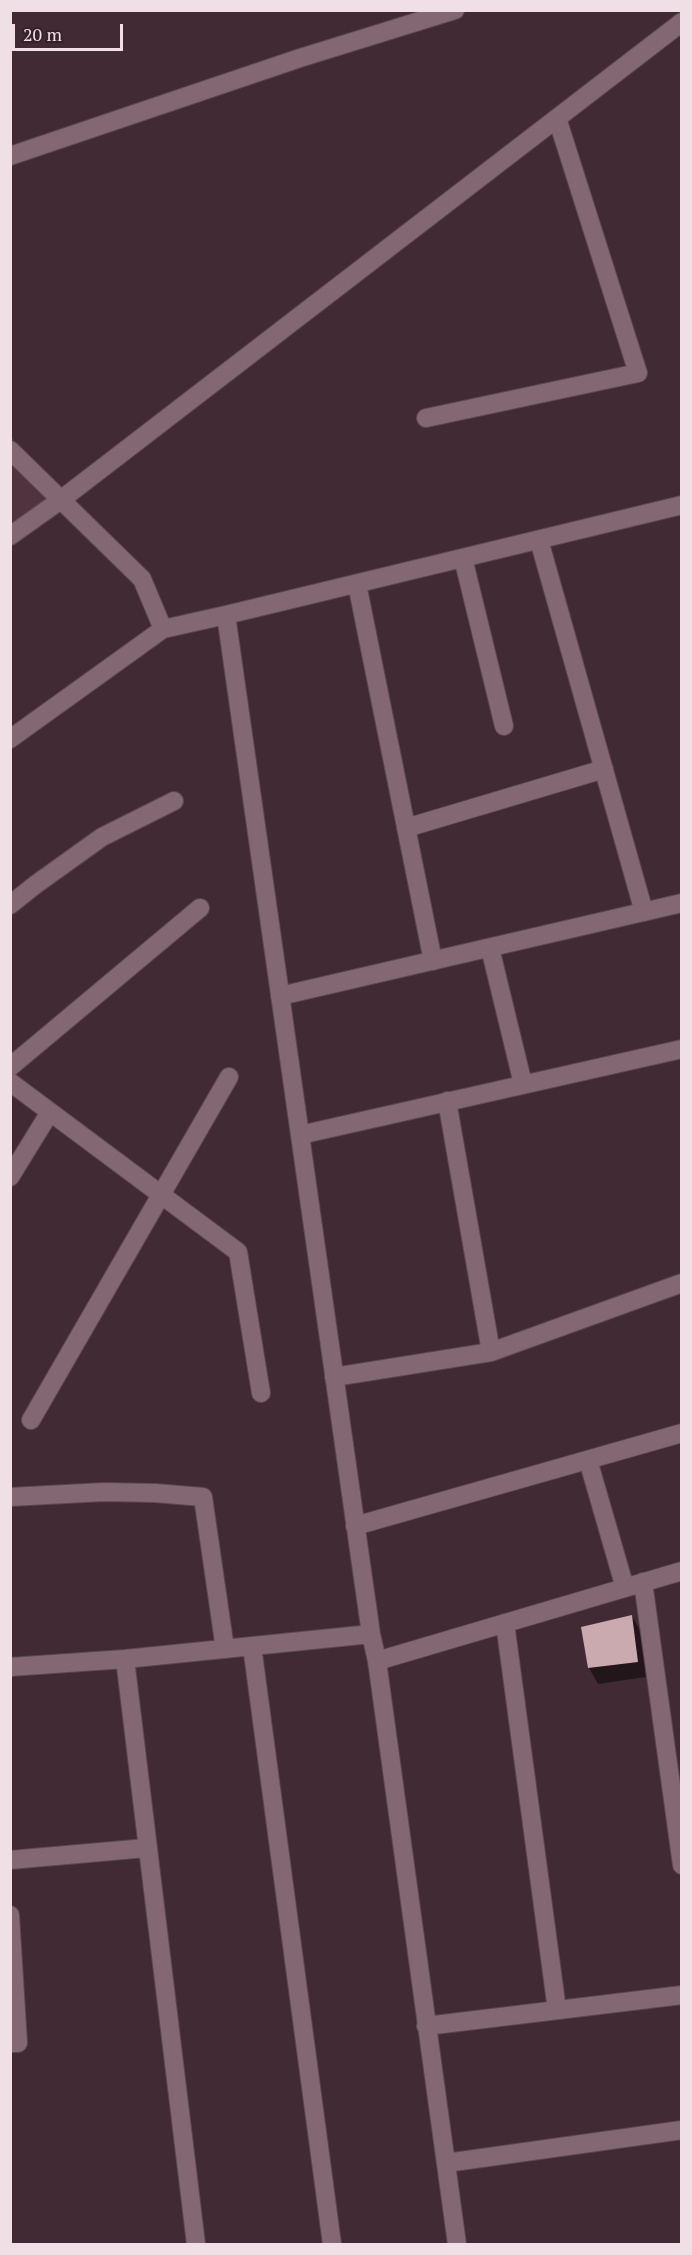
<!DOCTYPE html>
<html>
<head>
<meta charset="utf-8">
<style>
	body { margin:0 }
	#map { position:relative; width:692px; height:2255px; overflow:hidden; background:#412a34; font-family:"PT Serif",serif }
	canvas { display:block }
	.frame { position:absolute; inset:0; border:12px solid #f0e0e6; pointer-events:none }
	.scale { position:absolute; left:12px; top:24px; width:111px; height:27px; box-sizing:border-box; border:3px solid #f0e0e6; border-top:0; padding-left:8px; font-size:18px; line-height:21px; white-space:nowrap; color:#f0e0e6; -webkit-text-stroke:4px #36212a; paint-order:stroke }
</style>
</head>
<body>
<div id="map">
<canvas width="692" height="2255"></canvas>
<div class="frame"></div>
<div class="scale">20 m</div>
</div>
<script>
const c = document.querySelector('canvas').getContext('2d');
c.lineJoin = 'round';
function fillPath(path, color) { c.fillStyle = color; c.fill(path, 'evenodd'); }
const toPath = rows => new Path2D(rows.map(r => 'M' + r).join(''));
function trace(path, color, width, dash) { c.strokeStyle = color; c.lineWidth = width; c.lineCap = dash ? 'butt' : 'round'; c.setLineDash(dash || []); c.stroke(path); }
const built = toPath([
	[10,435,62,499,10,535]
]);
const shadow = toPath([
	[632,1616,641,1632,646,1677,598,1684,589,1668]
]);
const building = toPath([
	[632,1615,638,1662,588,1668,581,1627]
]);
const minor = toPath([
	[10,156,300,58,455,10],
	[426,418,638,373,557,118],
	[10,450,142,579,163,629,226,615],
	[10,536,62,499,682,22],
	[539,540,644,912],
	[463,558,504,726],
	[357,584,433,961],
	[10,739,163,629],
	[406,828,604,769],
	[10,905,35,885,102,837,174,801],
	[490,948,523,1084],
	[280,996,682,903],
	[10,1067,200,908],
	[10,1082,238,1252,261,1393],
	[447,1101,491,1352],
	[300,1135,682,1049],
	[10,1177,50,1112],
	[334,1377,491,1352,682,1283],
	[31,1420,229,1077],
	[588,1460,625,1588],
	[10,1497,104,1492,155,1493,203,1497,225,1649],
	[355,1526,682,1433],
	[643,1582,682,1865],
	[505,1623,557,2010],
	[252,1646,332,2244],
	[125,1659,196,2244],
	[377,1661,682,1571],
	[10,1667,125,1659,371,1634],
	[10,1860,146,1848],
	[10,1915,18,2043,10,2043],
	[426,2026,682,1995],
	[446,2163,682,2130],
	[457,2244,377,1661,371,1634,226,615,682,505]
]);
fillPath(built, '#50333f');
fillPath(shadow, '#0007');
fillPath(building, '#caaaae');
trace(minor, '#5b4851', 20);
trace(minor, '#836873', 18);
</script>
</body>
</html>
